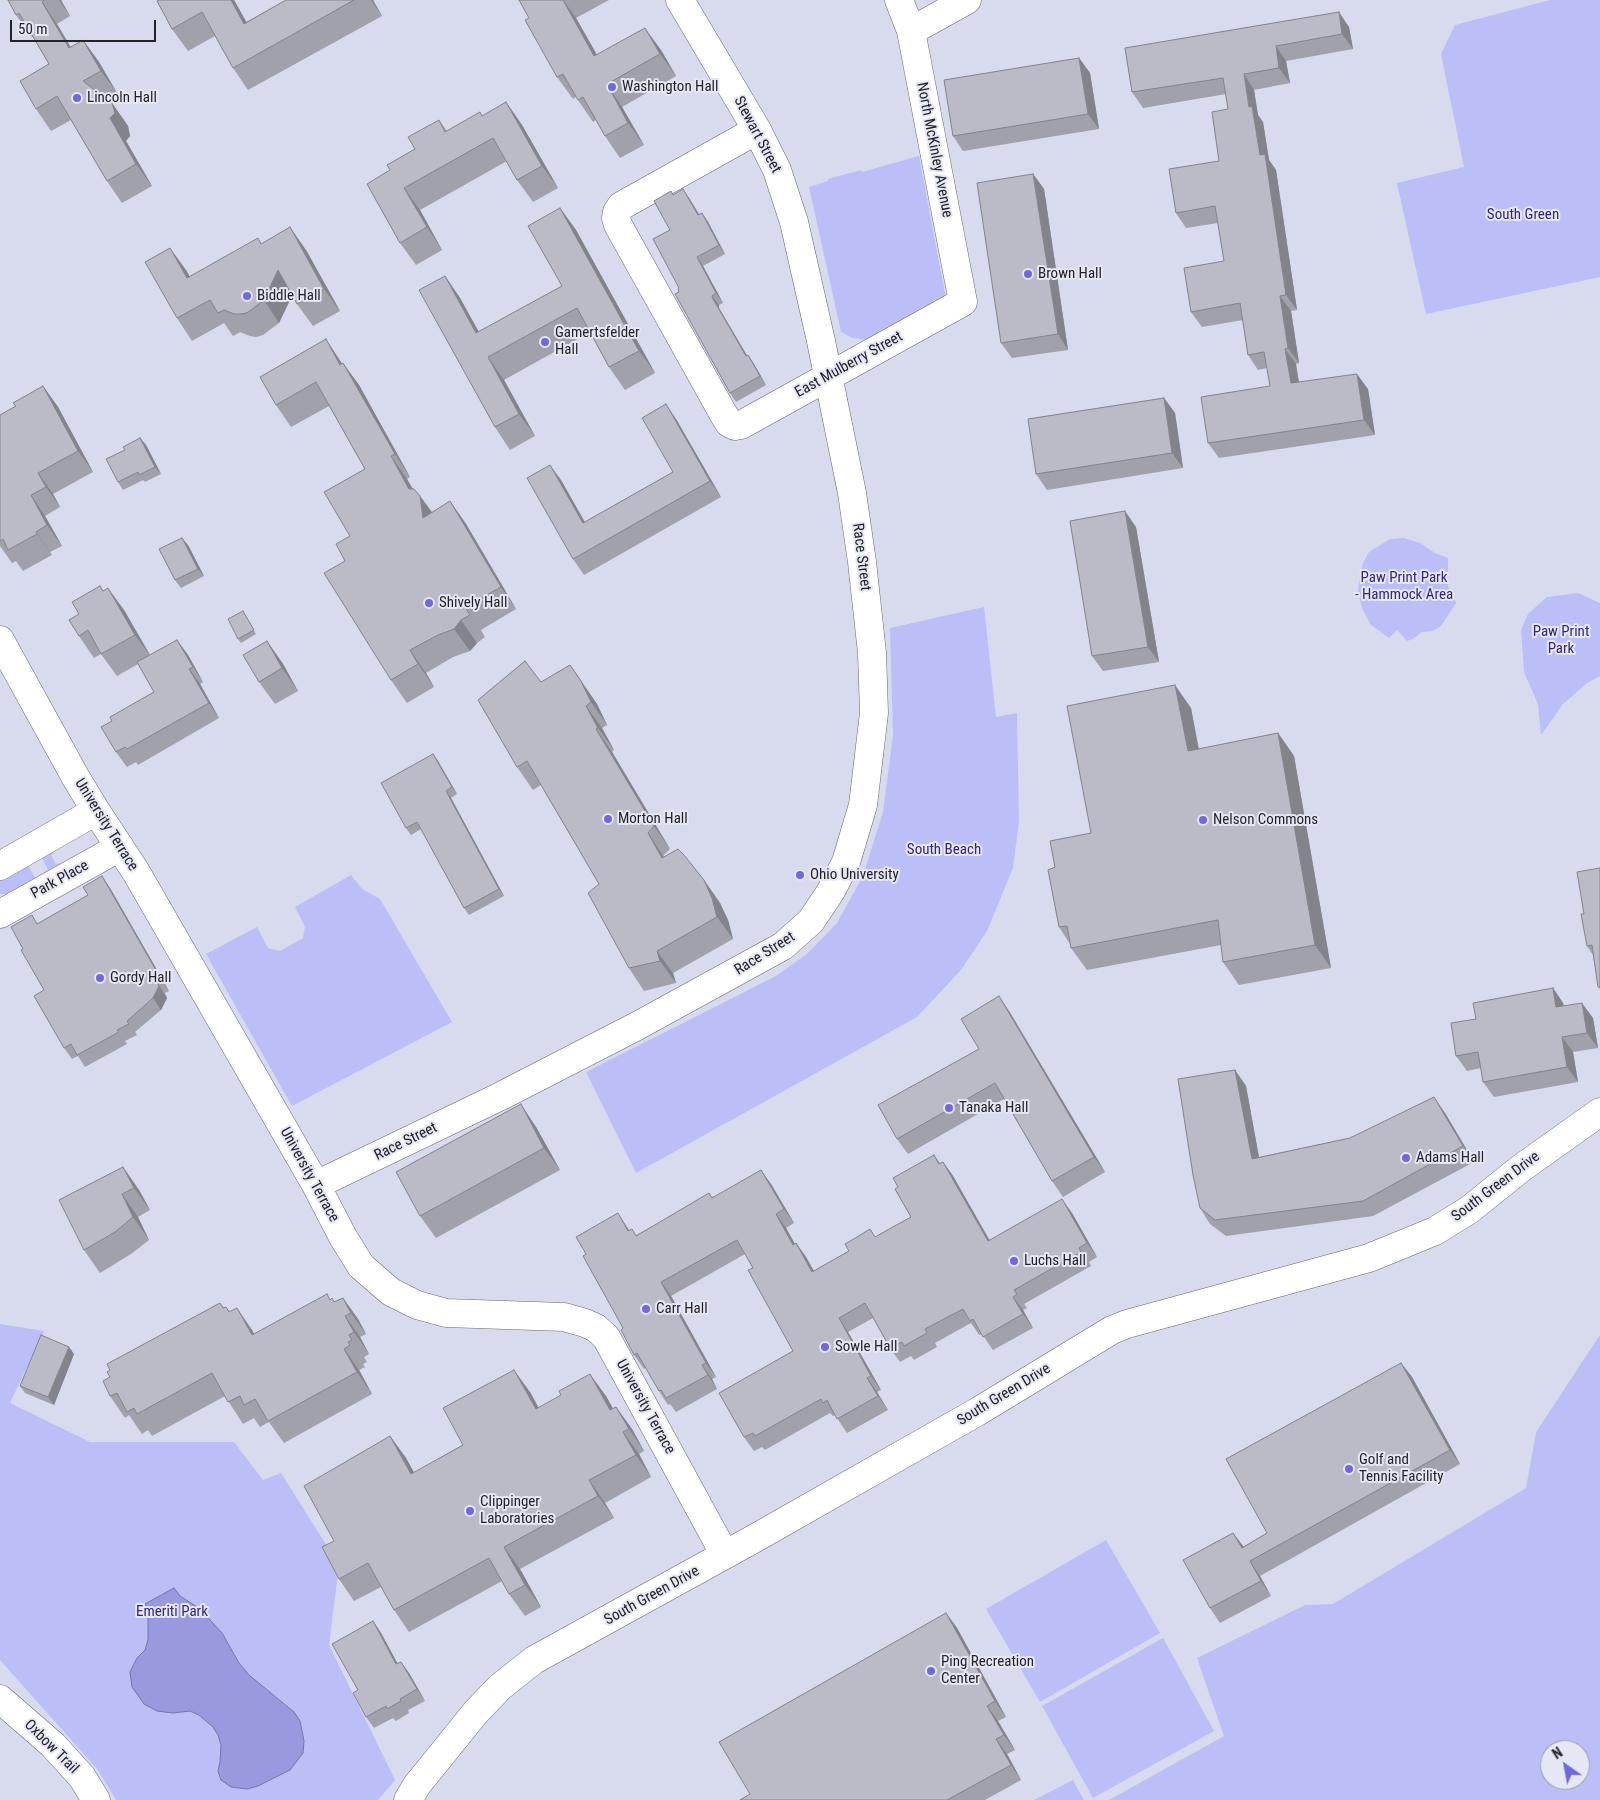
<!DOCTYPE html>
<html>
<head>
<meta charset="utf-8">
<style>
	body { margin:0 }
	#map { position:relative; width:1600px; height:1800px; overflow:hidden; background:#e6e7f4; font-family:"Roboto Condensed",sans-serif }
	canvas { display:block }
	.north { position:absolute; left:1540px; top:1740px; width:50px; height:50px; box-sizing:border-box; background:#e6e7f4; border:1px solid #9899a2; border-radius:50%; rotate:327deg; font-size:14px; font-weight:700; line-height:20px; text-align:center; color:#222327 }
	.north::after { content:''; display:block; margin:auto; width:18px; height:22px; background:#7067e1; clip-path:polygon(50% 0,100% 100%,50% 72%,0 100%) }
	.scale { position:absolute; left:10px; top:20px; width:146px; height:22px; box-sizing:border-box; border:2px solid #222327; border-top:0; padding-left:6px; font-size:15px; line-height:18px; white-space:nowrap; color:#222327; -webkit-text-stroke:4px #e6e7f4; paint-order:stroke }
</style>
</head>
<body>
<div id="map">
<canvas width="1600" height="1800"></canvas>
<div class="north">N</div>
<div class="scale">50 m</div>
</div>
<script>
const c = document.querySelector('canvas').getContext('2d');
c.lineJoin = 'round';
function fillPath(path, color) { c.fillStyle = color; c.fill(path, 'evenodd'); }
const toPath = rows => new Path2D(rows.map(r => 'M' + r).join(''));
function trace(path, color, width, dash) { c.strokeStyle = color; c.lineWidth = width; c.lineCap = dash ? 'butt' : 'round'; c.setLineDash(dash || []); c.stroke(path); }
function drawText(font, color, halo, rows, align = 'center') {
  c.font = font + ' "Roboto Condensed",sans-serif'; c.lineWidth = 4; c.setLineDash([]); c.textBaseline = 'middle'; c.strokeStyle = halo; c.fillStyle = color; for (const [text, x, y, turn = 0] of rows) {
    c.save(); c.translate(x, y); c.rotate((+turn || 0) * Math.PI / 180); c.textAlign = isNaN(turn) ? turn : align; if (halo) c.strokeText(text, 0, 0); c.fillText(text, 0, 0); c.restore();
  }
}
const built = toPath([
	[0,0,1600,0,1600,1800,0,1800],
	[1550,1750,1580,1750,1580,1780,1550,1780]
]);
const green = toPath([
	[1550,0,1600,0,1600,277,1426,314,1397,183,1464,167,1441,54,1455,25],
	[919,156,946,299,867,340,853,338,841,332,809,187,828,181,828,179,861,170,862,172],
	[1404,538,1420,543,1435,553,1448,558,1448,586,1456,603,1441,626,1433,631,1422,632,1413,639,1407,641,1397,630,1389,638,1371,625,1362,608,1358,592,1360,574,1363,563,1369,552,1390,539],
	[1578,593,1600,603,1600,676,1587,683,1563,704,1541,735,1538,704,1524,672,1521,630,1528,614,1547,597],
	[984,607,996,717,1017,713,1019,821,1013,868,987,931,961,970,917,1017,636,1173,586,1072,776,976,807,954,837,923,863,876,883,812,893,735,890,628],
	[50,846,54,853,51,855,56,864,60,863,63,869,42,881,39,875,48,870,41,856],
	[25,860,38,883,18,894,0,894,0,874],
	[351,875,362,889,380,899,452,1022,292,1106,206,954,257,927,268,948,280,951,303,938,305,927,295,907],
	[0,1324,44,1331,10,1403,90,1442,234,1442,263,1480,281,1473,339,1565,329,1645,395,1780,378,1800,116,1800,98,1770,0,1660],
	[1600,1335,1600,1800,1109,1800,1224,1736,1197,1658,1305,1605,1333,1604,1526,1488,1536,1432],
	[1550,1750,1580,1750,1580,1780,1550,1780],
	[1106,1540,1160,1633,1040,1702,986,1609],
	[1163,1638,1214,1731,1093,1798,1042,1706],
	[1073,1780,1084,1800,1034,1800]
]);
const water = toPath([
	[174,1588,180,1596,200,1609,222,1633,239,1663,249,1675,294,1712,300,1721,304,1741,303,1753,290,1770,258,1786,247,1789,231,1787,221,1780,218,1771,220,1762,221,1745,218,1735,213,1727,199,1715,190,1711,173,1713,157,1711,144,1704,132,1687,130,1672,137,1658,145,1650,148,1640,148,1610,145,1604,174,1588]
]);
const minor = toPath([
	[911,31,967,0],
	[757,130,621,206,617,212,616,218,618,225,724,415,729,423,735,426,741,425,963,302,911,31,899,0],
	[0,640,76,778,96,811,136,872,316,1185,343,1237,361,1266,391,1292,417,1305,446,1313,564,1317,585,1323,596,1328,606,1337,725,1555],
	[0,866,96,811],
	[0,914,120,847],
	[316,1185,501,1096,637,1026,783,946,811,921,831,891,846,862,863,805,874,713,872,653,862,562,852,493,821,341,794,222,777,170,757,130,680,0],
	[0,1699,53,1745,82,1777,96,1800],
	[408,1800,417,1785,476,1712,500,1687,534,1660,750,1541,977,1412,1112,1330,1127,1324,1369,1258,1435,1231,1469,1210,1520,1169,1600,1112]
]);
const wall = toPath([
	[8,0,61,0,70,16,57,24,71,47,83,40,99,62,117,93,107,99,112,103,128,126,130,136,126,141,152,186,122,203,107,181,71,120,51,131,36,109,49,64,33,37,32,37,16,15],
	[159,0,234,0,246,22,286,0,373,0,382,16,248,90,233,68,215,36,188,51,172,29],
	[519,0,609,0,576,18,597,55,661,50,676,76,622,107,644,145,620,158,605,136,596,120,593,122,576,97,573,99,557,77,529,18],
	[1349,27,1353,49,1286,61,1290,83,1254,90,1258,115,1263,122,1269,160,1276,170,1297,310,1291,311,1299,363,1296,364,1299,382,1368,389,1375,435,1219,458,1208,443,1270,386,1267,368,1258,370,1248,355,1243,320,1202,327,1191,312,1224,261,1218,223,1186,228,1176,213,1219,161,1228,109,1226,94,1143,108,1132,92,1125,48],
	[1079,58,1090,73,1099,129,963,151,953,136],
	[506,102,522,125,558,188,533,202,517,180,507,161,420,210,442,250,416,265,400,243,390,170,415,149,439,120,447,131,483,116],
	[1033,174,1044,189,1068,350,1012,358,1001,343],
	[673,195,689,198,699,214,702,213,708,222,725,254,703,266,723,303,719,305,719,308,747,355,748,355,754,364,766,385,736,402,730,393,679,288,670,230],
	[560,208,576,230,655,373,625,390,609,367,590,332,504,380,535,436,510,450,495,427,445,276,460,298,479,332,562,286],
	[261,244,306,250,340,311,313,326,297,304,292,295,279,323,263,335,256,337,250,336,240,332,233,336,224,323,192,341,177,318,186,270,190,277],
	[342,363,359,385,410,477,407,479,413,489,420,496,432,512,450,501,466,524,516,609,481,630,485,637,477,643,470,651,453,657,426,673,434,687,407,703,391,680,345,561,350,536,365,469,329,406,291,427,276,405],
	[43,386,58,407,93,472,53,494,60,507,45,516,62,546,50,552,52,555,23,571,16,561,12,563,0,546,0,415,16,406],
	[1164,398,1175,413,1183,468,1047,490,1036,474],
	[676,419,721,497,584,575,573,559,561,480,585,522,673,472],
	[140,438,146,445,161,474,145,482,143,480,123,490,118,482,125,450],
	[1136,527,1159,662,1103,671,1092,656],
	[188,545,204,576,181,588,175,580],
	[100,586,103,591,124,610,150,655,177,640,188,655,203,682,200,684,219,718,138,765,136,762,127,767,116,752,112,721,154,692,138,664,117,676,101,654,94,658,79,636,79,614],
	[243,611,256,634,241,643,238,639],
	[267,641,283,664,298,691,275,704,259,682],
	[570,665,597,704,607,725,602,728,614,750,612,752,670,849,663,856,664,857,704,880,720,903,728,920,733,939,673,973,676,983,644,991,629,968,599,884,541,785,533,790,517,767,541,682],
	[1191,708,1199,749,1278,733,1294,756,1331,968,1239,985,1223,962,1221,945,1087,970,1071,948,1070,944,1059,927,1055,867,1091,833],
	[433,754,438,761,457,794,451,798,504,896,469,915,464,908,421,829,411,835,406,828],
	[1600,868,1600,989,1598,987,1593,955,1587,946,1584,914],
	[110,888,169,991,165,993,167,998,161,1010,135,1032,137,1035,125,1041,127,1044,85,1067,78,1056,72,1059,64,1048,44,990,23,949,38,924],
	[1553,988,1563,1003,1564,1006,1593,1018,1598,1048,1573,1052,1578,1082,1494,1097,1483,1082,1481,1068,1467,1071,1456,1056,1476,1019],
	[1009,1011,1105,1172,1063,1197,1052,1181,1004,1099,908,1154,897,1139,979,1049],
	[1235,1070,1246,1086,1259,1157,1350,1138,1445,1113,1474,1162,1373,1216,1226,1236,1210,1224,1200,1208],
	[536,1127,560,1170,436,1238,420,1216],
	[934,1155,940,1163,943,1162,953,1176,989,1240,1072,1213,1097,1257,1089,1262,1091,1266,1024,1304,1027,1308,1023,1310,1033,1328,993,1350,982,1334,979,1335,971,1323,935,1343,937,1347,914,1360,911,1356,900,1362,890,1348,873,1318,848,1332,881,1390,877,1392,888,1410,847,1433,835,1415,833,1416,830,1413,765,1450,762,1447,754,1451,744,1437,793,1351,753,1268,745,1254,671,1296,716,1377,712,1379,717,1389,676,1412,670,1404,668,1405,659,1391,646,1368,644,1369,634,1355,623,1328,586,1254,627,1227,629,1230,636,1235,712,1197,771,1184,794,1223,786,1228,795,1244,796,1243,806,1257,814,1271,849,1251,870,1229,875,1237,911,1217,898,1187],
	[123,1167,139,1190,150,1210,138,1217,149,1240,131,1254,100,1273,84,1250],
	[343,1298,358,1319,366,1334,360,1337,369,1354,364,1357,367,1362,363,1364,365,1367,359,1370,372,1394,284,1443,269,1422,260,1427,254,1418,243,1424,225,1396,152,1436,148,1430,142,1434,129,1415,125,1418,110,1396,110,1377,220,1303,224,1308,226,1307,230,1312,252,1330,254,1334,330,1299,335,1302],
	[74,1354,54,1405,25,1393,20,1386],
	[1401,1363,1412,1377,1460,1464,1260,1576,1271,1596,1220,1623,1210,1608,1233,1533,1243,1547,1267,1533],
	[530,1392,538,1407,606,1396,613,1409,616,1407,632,1429,644,1451,639,1454,651,1477,605,1503,614,1518,520,1569,541,1607,525,1616,509,1594,502,1581,409,1632,394,1610,381,1587,354,1601,339,1579,334,1541,390,1436,406,1458,414,1473,463,1445],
	[946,1613,957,1628,1006,1717,998,1721,1015,1750,1007,1754,1021,1780,985,1800,740,1800,750,1794],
	[373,1621,381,1633,398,1664,409,1673,425,1701,408,1710,409,1713,396,1721,393,1718,374,1728,366,1717,358,1690]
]);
const shadedWall = toPath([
	[59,0,61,0,70,16],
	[231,0,234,0,260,46,244,24],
	[371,0,373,0,382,16],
	[563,0,576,18,610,78,594,56],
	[42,2,57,24,84,71,69,48],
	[1339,12,1349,27,1353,49,1342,34],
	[645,28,661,50,676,76,660,54],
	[83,40,99,62,117,93,101,71],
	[1276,46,1286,61,1290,83,1279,68],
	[1079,58,1090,73,1099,129,1088,114],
	[1244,74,1254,90,1258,115,1263,122,1269,160,1276,170,1297,310,1286,295,1260,155,1249,107],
	[607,84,622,107,644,145,628,123],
	[506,102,522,125,558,188,542,166],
	[112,103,128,126,130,136,126,141,152,186,136,164,110,118],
	[1033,174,1044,189,1068,350,1058,334],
	[404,188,420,210,442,250,427,227],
	[683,189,689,198,705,224,698,215],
	[560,208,576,230,655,373,639,351],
	[702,213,708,222,725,254,719,245],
	[290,227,306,250,340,311,324,289],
	[170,248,186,270,203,300,187,278],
	[697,257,703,266,723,303,716,293],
	[278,270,294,292,279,323,264,300],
	[445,276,460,298,492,356,476,333],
	[712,296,719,305,719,308,752,365,746,356,713,299],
	[1280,296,1291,311,1299,363,1288,348],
	[326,339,341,362,356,387,340,365],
	[1285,349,1296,364,1301,398,1291,383],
	[748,355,754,364,766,385,760,376],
	[488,357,504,380,535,436,519,414],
	[343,363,359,385,410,477,395,454],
	[1357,374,1368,389,1375,435,1364,420],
	[43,386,58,407,93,472,78,451],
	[1164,398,1175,413,1183,468,1172,453],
	[666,404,676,419,721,497,710,481],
	[140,438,146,445,161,474,155,467],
	[391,456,407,479,421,504,420,496,436,518,423,518,409,489],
	[550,465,561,480,594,539,583,523],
	[38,473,53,494,60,507,46,487],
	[31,495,45,516,62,546,47,525],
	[450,501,466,524,516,609,501,587],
	[1125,511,1136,527,1159,662,1148,647],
	[36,532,50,552,52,555,37,534],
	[182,538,188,545,204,576,198,569],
	[108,588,124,610,151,657,135,635],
	[461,620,477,643,470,651,454,629],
	[177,640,188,655,203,682,193,667],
	[267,641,283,664,298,691,282,668],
	[410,650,426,673,434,687,418,664],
	[570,665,597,704,607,725,591,702],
	[189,669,200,684,219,718,209,703],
	[1175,685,1191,708,1203,774,1188,751],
	[586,706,602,728,614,750,598,728],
	[596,729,612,752,670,849,654,826],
	[1278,733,1294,756,1331,968,1315,945],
	[433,754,438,761,457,794,452,787],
	[446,791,451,798,504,896,499,889],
	[648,833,663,856,677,881,662,858],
	[102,876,110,888,169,991,161,979],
	[704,880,720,903,728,920,733,939,717,917],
	[657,951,673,973,676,983,660,961],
	[157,982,167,998,161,1010,153,998],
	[1553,988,1563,1003,1567,1022,1556,1007],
	[999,996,1009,1011,1105,1172,1094,1157],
	[1582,1003,1593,1018,1598,1048,1587,1033],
	[1562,1037,1573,1052,1578,1082,1567,1067],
	[1235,1070,1246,1086,1262,1174,1252,1159],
	[1434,1097,1445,1113,1474,1162,1463,1146],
	[521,1104,536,1127,560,1170,544,1148],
	[943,1162,953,1176,998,1255,988,1241],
	[123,1167,139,1190,150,1210,134,1188],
	[761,1170,771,1184,794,1223,784,1209],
	[122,1194,138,1217,149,1240,133,1217],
	[1062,1199,1072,1213,1097,1257,1087,1243],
	[618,1213,627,1227,637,1245,628,1231],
	[776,1214,786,1228,803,1259,793,1245],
	[796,1243,806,1257,822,1286,812,1272],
	[661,1282,671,1296,716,1377,706,1363],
	[1013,1297,1023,1310,1033,1328,1023,1314],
	[343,1298,358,1319,366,1334,351,1313],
	[237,1308,252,1330,267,1357,252,1335],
	[345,1316,360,1337,369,1354,354,1332],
	[839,1318,848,1332,881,1390,871,1376],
	[69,1347,74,1354,54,1405,48,1397],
	[344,1349,359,1370,372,1394,357,1372],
	[1401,1363,1412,1377,1460,1464,1450,1450],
	[702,1365,712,1379,717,1389,708,1375],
	[514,1370,530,1392,551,1431,536,1409],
	[590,1374,606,1396,626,1432,610,1410],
	[867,1378,877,1392,888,1410,878,1396],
	[616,1407,632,1429,644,1451,629,1429],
	[623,1432,639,1454,651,1477,636,1455],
	[390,1436,406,1458,427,1496,411,1474],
	[589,1480,605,1503,614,1518,598,1496],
	[1233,1533,1244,1547,1252,1562,1242,1548],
	[504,1547,520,1569,541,1607,525,1585],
	[1250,1561,1260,1576,1271,1596,1261,1581],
	[946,1613,957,1628,1006,1717,995,1701],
	[373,1621,381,1633,404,1676,396,1664],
	[401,1662,409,1673,425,1701,417,1689],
	[987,1706,998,1721,1015,1750,1004,1735],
	[996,1739,1007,1754,1021,1780,1011,1765]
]);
const building = toPath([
	[8,0,44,0,42,2,69,48,83,40,101,71,83,81,112,103,115,113,110,118,136,164,107,181,57,96,36,109,20,81,49,64,19,13,16,15,8,0],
	[159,0,231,0,244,24,286,0,354,0,233,68,202,12,172,29,157,1,159,0],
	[519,0,563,0,594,56,645,28,660,54,607,84,628,123,605,136,583,97,578,100,563,74,557,77,525,20,529,18,519,0],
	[1339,12,1342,34,1276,46,1279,68,1244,74,1249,107,1252,106,1260,155,1265,154,1286,295,1280,296,1288,348,1285,349,1291,383,1357,374,1364,420,1208,443,1201,397,1270,386,1264,352,1248,355,1240,303,1191,312,1184,268,1224,261,1215,206,1176,213,1169,169,1219,161,1212,112,1228,109,1223,78,1132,92,1125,48,1339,12],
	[1079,58,1088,114,953,136,944,80,1079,58],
	[506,102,542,166,517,180,493,138,404,188,427,227,400,243,367,184,390,170,387,165,415,149,408,137,439,120,445,132,480,112,482,116,506,102],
	[1033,174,1058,334,1001,343,977,183,1033,174],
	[683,189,698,215,702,213,719,245,697,257,716,293,712,296,713,299,746,356,748,355,760,376,730,393,675,294,679,292,678,289,679,288,653,239,670,230,654,201,671,191,673,195,683,189],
	[560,208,639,351,609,367,577,308,488,357,519,414,495,427,419,290,445,276,476,333,562,286,528,226,560,208],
	[290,227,324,289,297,304,278,270,264,300,247,313,240,314,234,314,224,310,218,313,210,300,177,318,145,262,170,248,187,278,258,238,261,244,290,227],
	[326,339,340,365,343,363,395,454,391,456,409,489,414,489,420,496,423,518,450,501,501,587,465,607,470,615,461,620,454,629,438,635,410,650,418,664,391,680,324,573,345,561,336,544,350,536,324,492,365,469,316,382,276,405,260,377,326,339],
	[43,386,78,451,38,473,46,487,31,495,47,525,36,532,37,534,8,550,3,539,0,541,0,415,16,406,13,403,43,386],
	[1164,398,1172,453,1036,474,1028,419,1164,398],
	[666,404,710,481,573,559,527,478,550,465,583,523,673,472,642,418,666,404],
	[140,438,155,467,139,475,138,472,118,482,106,459,125,450,123,447,140,438],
	[1125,511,1148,647,1092,656,1070,521,1125,511],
	[182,538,198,569,175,580,159,549,182,538],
	[100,586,103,591,108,588,135,635,101,654,88,630,79,636,69,620,79,614,72,602,100,586],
	[243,611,254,630,238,639,228,619,243,611],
	[177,640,193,667,189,669,209,703,127,749,125,747,116,752,101,727,112,721,110,717,154,692,137,662,177,640],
	[267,641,282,668,259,682,243,655,267,641],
	[525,661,541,682,570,665,581,681,591,702,586,706,598,728,596,729,654,826,648,833,662,858,678,849,684,855,704,880,712,898,717,917,657,951,660,961,629,968,588,893,599,884,527,761,517,767,478,700,525,661],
	[1175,685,1188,751,1278,733,1315,945,1223,962,1218,920,1071,948,1067,926,1059,927,1048,870,1055,867,1050,841,1091,833,1067,706,1175,685],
	[433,754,452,787,446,791,499,889,464,908,417,822,406,828,381,783,433,754],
	[1600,868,1600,987,1598,987,1592,945,1587,946,1581,914,1584,914,1577,872,1600,868],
	[102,876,161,979,157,982,159,986,153,998,127,1021,129,1024,117,1030,119,1032,77,1055,71,1044,64,1048,34,996,44,990,21,950,23,949,11,927,32,915,37,924,88,895,83,887,102,876],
	[1553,988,1556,1007,1582,1003,1587,1033,1562,1037,1567,1067,1483,1082,1478,1052,1456,1056,1451,1023,1476,1019,1473,1003,1553,988],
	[999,996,1094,1157,1052,1181,995,1083,897,1139,878,1105,979,1049,961,1019,999,996],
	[1235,1070,1252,1159,1350,1138,1434,1097,1463,1146,1363,1201,1215,1220,1200,1208,1193,1175,1178,1079,1235,1070],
	[521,1104,544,1148,420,1216,396,1172,521,1104],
	[934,1155,939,1164,943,1162,988,1241,1062,1199,1087,1243,1079,1248,1081,1252,1014,1290,1017,1294,1013,1297,1023,1314,983,1337,973,1319,970,1321,963,1309,925,1329,927,1333,904,1346,902,1342,890,1348,865,1303,839,1318,871,1376,867,1378,878,1396,837,1419,827,1400,823,1403,821,1399,755,1436,753,1433,744,1437,719,1393,793,1351,748,1270,753,1268,737,1240,661,1282,706,1363,702,1365,708,1375,666,1398,661,1390,659,1391,637,1353,634,1355,621,1330,623,1328,583,1256,586,1254,576,1237,618,1213,628,1231,632,1229,636,1236,709,1193,712,1198,761,1170,784,1209,776,1214,793,1245,796,1243,812,1272,849,1251,845,1244,857,1237,870,1229,875,1237,911,1217,895,1189,898,1187,893,1178,934,1155],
	[123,1167,134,1188,122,1194,133,1217,115,1232,84,1250,59,1200,123,1167],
	[327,1294,330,1300,332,1298,334,1302,343,1298,351,1313,345,1316,354,1332,349,1335,352,1340,348,1342,350,1345,344,1349,357,1372,268,1421,255,1399,244,1405,240,1396,228,1402,212,1373,137,1414,134,1408,127,1412,117,1393,110,1396,103,1381,110,1377,107,1372,110,1370,107,1364,220,1303,223,1308,226,1307,229,1312,237,1308,252,1335,327,1294],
	[41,1335,69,1347,48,1397,20,1386,41,1335],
	[1401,1363,1450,1450,1250,1561,1261,1581,1210,1608,1183,1560,1233,1533,1242,1548,1267,1533,1226,1459,1401,1363],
	[514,1370,536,1409,561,1395,559,1391,590,1374,610,1410,616,1407,629,1429,623,1432,636,1455,589,1480,598,1496,504,1547,525,1585,509,1594,489,1558,394,1610,368,1563,339,1579,322,1547,334,1541,304,1486,390,1436,411,1474,463,1445,443,1408,514,1370],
	[946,1613,995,1701,987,1706,1004,1735,996,1739,1011,1765,947,1800,740,1800,750,1794,719,1742,946,1613],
	[373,1621,396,1664,401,1662,417,1689,400,1699,401,1701,387,1709,386,1706,366,1717,353,1693,358,1690,332,1644,373,1621]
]);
const markers = [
	[612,87,5,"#7067e1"],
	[77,98,5,"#7067e1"],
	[1028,274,5,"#7067e1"],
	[247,296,5,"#7067e1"],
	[545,342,5,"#7067e1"],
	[429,603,5,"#7067e1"],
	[608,819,5,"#7067e1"],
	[1203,820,5,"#7067e1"],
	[800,875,5,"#7067e1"],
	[100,978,5,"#7067e1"],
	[949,1108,5,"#7067e1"],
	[1406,1158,5,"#7067e1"],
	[1014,1261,5,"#7067e1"],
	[646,1309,5,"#7067e1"],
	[825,1347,5,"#7067e1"],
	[1349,1469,5,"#7067e1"],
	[470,1511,5,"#7067e1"],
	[931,1671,5,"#7067e1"]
];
const poiNames = [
	["Washington Hall",622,87],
	["Lincoln Hall",87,98],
	["Brown Hall",1038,274],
	["Biddle Hall",257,296],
	["Gamertsfelder",555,333],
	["Hall",555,350],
	["Shively Hall",439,603],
	["Morton Hall",618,819],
	["Nelson Commons",1213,820],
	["Ohio University",810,875],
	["Gordy Hall",110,978],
	["Tanaka Hall",959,1108],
	["Adams Hall",1416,1158],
	["Luchs Hall",1024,1261],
	["Carr Hall",656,1309],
	["Sowle Hall",835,1347],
	["Golf and",1359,1460],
	["Tennis Facility",1359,1477],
	["Clippinger",480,1502],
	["Laboratories",480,1519],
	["Ping Recreation",941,1662],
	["Center",941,1679]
];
const streetNames = [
	["Stewart Street",757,135,62],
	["North McKinley Avenue",934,150,79],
	["East Mulberry Street",849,365,-29],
	["Race Street",861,557,83],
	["University Terrace",106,825,58],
	["Park Place",60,880,-29],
	["Race Street",765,954,-32],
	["Race Street",406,1142,-26],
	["University Terrace",309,1175,61],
	["South Green Drive",1496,1187,-37],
	["South Green Drive",1004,1395,-31],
	["University Terrace",645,1407,61],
	["South Green Drive",652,1596,-29],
	["Oxbow Trail",51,1747,45]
];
const parkNames = [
	["South Green",1523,215],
	["Paw Print Park",1404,578],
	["- Hammock Area",1404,595],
	["Paw Print",1561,632],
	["Park",1561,649],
	["South Beach",944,850],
	["Emeriti Park",172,1612]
];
fillPath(built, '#d8daee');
fillPath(green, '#bcbef7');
fillPath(water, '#9899df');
trace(water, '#7576a8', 1);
trace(minor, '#676874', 29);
trace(minor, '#fff', 28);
fillPath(wall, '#a0a1ab');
fillPath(shadedWall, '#82838b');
fillPath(building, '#babbc7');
trace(building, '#82838b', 1);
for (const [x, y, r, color] of markers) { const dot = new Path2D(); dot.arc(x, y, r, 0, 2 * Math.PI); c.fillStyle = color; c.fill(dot); trace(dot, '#e6e7f4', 2); }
drawText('15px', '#222327', '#e6e7f4', poiNames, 'left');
drawText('15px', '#222327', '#e6e7f4', streetNames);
drawText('15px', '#322778', '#e6e7f4', parkNames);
</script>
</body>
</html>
